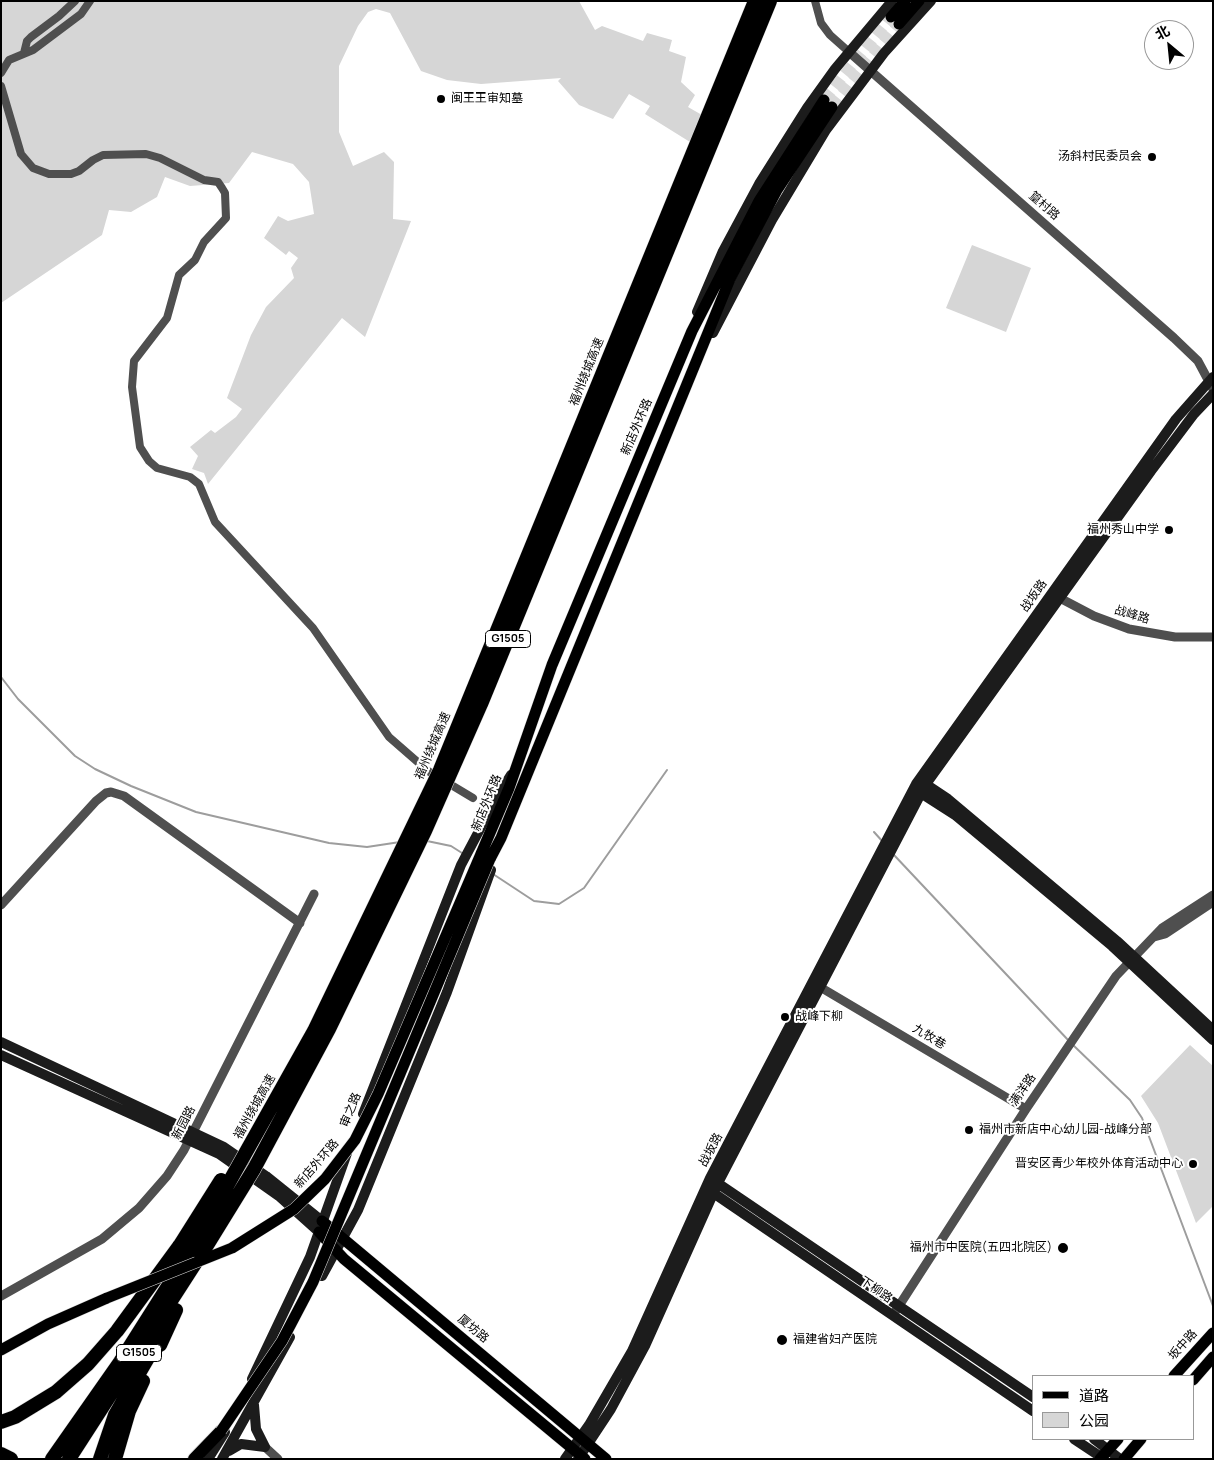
<!DOCTYPE html>
<html>
<head>
<meta charset="utf-8">
<style>
	body { margin:0 }
	#map { position:relative; width:1214px; height:1460px; overflow:hidden; background:#fff; font-family:Manrope,"Noto Sans SC",sans-serif }
	canvas { display:block }
	.frame { position:absolute; inset:0; border:2px solid #000; pointer-events:none }
	.legend { position:absolute; left:1032px; top:1375px; width:162px; height:65px; box-sizing:border-box; background:#fff; border:1px solid #999; margin:0; padding:6px 9px; list-style:none; font-size:15px; color:#000 }
	.legend li { display:flex; align-items:center; gap:10px; height:25px }
	.legend b { width:25px; border:1px solid #999 }
	.north { position:absolute; left:1144px; top:20px; width:50px; height:50px; box-sizing:border-box; background:#fff; border:1px solid #999; border-radius:50%; rotate:332deg; font-size:14px; font-weight:700; line-height:20px; text-align:center; color:#000 }
	.north::after { content:''; display:block; margin:auto; width:18px; height:22px; background:#000; clip-path:polygon(50% 0,100% 100%,50% 72%,0 100%) }
</style>
</head>
<body>
<div id="map">
<canvas width="1214" height="1460"></canvas>
<div class="frame"></div>
<ul class="legend">
<li><b style="height:6px;background:#000"></b>道路</li>
<li><b style="height:14px;background:#d6d6d6"></b>公园</li>
</ul>
<div class="north">北</div>
</div>
<script>
const c = document.querySelector('canvas').getContext('2d');
c.lineJoin = 'round';
function fillPath(path, color) { c.fillStyle = color; c.fill(path, 'evenodd'); }
const toPath = rows => new Path2D(rows.map(r => 'M' + r).join(''));
function trace(path, color, width, dash) { c.strokeStyle = color; c.lineWidth = width; c.lineCap = dash ? 'butt' : 'round'; c.setLineDash(dash || []); c.stroke(path); }
function drawText(font, color, halo, rows, align = 'center') {
  c.font = font + ' Manrope,"Noto Sans SC",sans-serif'; c.lineWidth = 4; c.setLineDash([]); c.textBaseline = 'middle'; c.strokeStyle = halo; c.fillStyle = color; for (const [text, x, y, turn = 0] of rows) {
    c.save(); c.translate(x, y); c.rotate((+turn || 0) * Math.PI / 180); c.textAlign = isNaN(turn) ? turn : align; if (halo) c.strokeText(text, 0, 0); c.fillText(text, 0, 0); c.restore();
  }
}
const green = toPath([
	[1,1,579,1,595,30,602,26,643,41,647,33,672,40,669,51,686,57,681,82,695,95,688,107,702,115,690,142,645,114,650,106,629,94,613,119,579,105,558,81,561,78,481,84,447,80,421,71,390,13,376,9,368,12,358,26,339,66,339,132,353,166,384,152,394,162,393,219,411,221,365,337,342,318,208,484,204,473,192,469,198,456,190,447,211,430,215,433,236,417,242,409,227,398,251,335,266,307,294,278,291,268,298,258,289,251,286,255,264,238,278,216,288,221,314,214,309,182,293,164,252,152,229,183,190,186,165,177,157,197,131,212,109,210,102,235,1,303],
	[972,245,1031,268,1006,332,946,308],
	[1190,1045,1213,1066,1213,1206,1196,1223,1158,1123,1141,1096]
]);
const stream = toPath([
	[1,677,18,699,75,756,95,769,131,786,196,812,329,843,367,847,400,842],
	[874,832,883,842],
	[427,841,451,846,462,853],
	[894,855,1069,1041],
	[493,874,534,901,559,904,584,888,667,770],
	[1072,1044,1130,1100,1142,1118,1213,1306]
]);
const primaryTunnel = toPath([
	[824,100,891,17],
	[832,107,899,24]
]);
const minor = toPath([
	[815,1,821,23,830,35,848,51],
	[24,53,27,41,31,37,59,16,75,1],
	[1,73,9,60,33,50,81,14,90,1],
	[1,86,21,154,33,168,49,174,71,174,79,171,93,160,103,155,146,154,160,158,204,180,218,182,222,188,225,193,226,218,204,242,195,260,179,275,167,318,134,361,132,387,140,447,149,461,157,468,190,477,199,484,215,522,313,628,389,737,428,771,473,798]
]);
const tertiary = toPath([
	[848,51,1174,338,1198,361,1213,389],
	[1054,595,1094,616,1129,629,1175,637,1213,637],
	[1,905,96,801,106,793,111,792,124,796,300,923],
	[1154,937,1165,934,1213,902],
	[820,987,1026,1109],
	[1,1296,102,1239,139,1208,167,1176,184,1150,314,894],
	[895,1312,1026,1109,1116,976,1162,928,1213,895],
	[265,1447,278,1459]
]);
const secondary = toPath([
	[697,312,723,251,759,184,807,108,835,69,892,1],
	[713,333,772,220,826,130,884,53,931,1],
	[921,781,948,799,1117,941,1213,1030],
	[916,790,955,815,1112,946,1213,1040],
	[1,1042,224,1147,266,1176,322,1221],
	[1,1055,219,1154,280,1197,319,1232],
	[363,1114,461,865,497,797,511,775],
	[713,1180,1033,1397],
	[709,1190,1033,1411],
	[322,1276,358,1210,447,992,491,870],
	[252,1379,310,1257,347,1153],
	[254,1405,256,1429,265,1447],
	[1074,1439,1104,1459],
	[1094,1439,1120,1459],
	[229,1451,241,1444,265,1447],
	[208,1459,225,1432],
	[222,1459,290,1337],
	[565,1459,589,1425,632,1351,710,1178,916,784,1176,419,1213,377],
	[578,1459,611,1409,645,1346,718,1183,926,784,1151,471,1194,414,1213,394]
]);
const primary = toPath([
	[891,17,905,1],
	[899,24,919,1],
	[481,854,509,788,552,665,692,331,759,201,824,100],
	[490,859,501,838,730,279,777,190,832,107],
	[322,1221,606,1459],
	[319,1232,344,1259,585,1459],
	[1,1350,48,1324,107,1298],
	[1174,1376,1213,1333],
	[1193,1380,1213,1357],
	[1100,1459,1118,1439],
	[1124,1459,1141,1439]
]);
const trunk = toPath([
	[194,1459,221,1431]
]);
const motorway = toPath([
	[160,1345,176,1310],
	[1,1422,15,1417,56,1392,88,1364,117,1331,180,1245],
	[1,1454,11,1459],
	[52,1459,120,1362,191,1250],
	[69,1459,200,1256],
	[100,1459,115,1415,160,1337],
	[115,1459,129,1411,143,1381]
]);
const primaryBridge = toPath([
	[107,1298,232,1248,294,1209,325,1179,355,1140,378,1094,481,854],
	[221,1431,282,1341,313,1282,490,859]
]);
const motorwayBridge = toPath([
	[180,1245,221,1180],
	[191,1250,314,1031,440,770,755,1],
	[201,1255,254,1169,329,1029,425,831,481,704,770,1]
]);
const markers = [
	[441,99,5,"#000"],
	[1152,157,5,"#000"],
	[1169,530,5,"#000"],
	[785,1017,5,"#000"],
	[969,1130,5,"#000"],
	[1193,1164,5,"#000"],
	[1063,1248,6,"#000"],
	[782,1340,6,"#000"]
];
const shields = [
	[508,639,45],
	[139,1353,45]
];
const shieldNames = [
	["G1505",508,639],
	["G1505",139,1353]
];
const poiNames = [
	["闽王王审知墓",451,99],
	["汤斜村民委员会",1142,157,"right"],
	["福州秀山中学",1159,530,"right"],
	["战峰下柳",795,1017],
	["福州市新店中心幼儿园-战峰分部",979,1130],
	["晋安区青少年校外体育活动中心",1183,1164,"right"],
	["福州市中医院(五四北院区)",1052,1248,"right"],
	["福建省妇产医院",793,1340]
];
const streetNames = [
	["篁村路",1044,206,41],
	["福州绕城高速",587,372,-68],
	["新店外环路",637,427,-67],
	["战坂路",1034,596,-55],
	["战峰路",1132,615,16],
	["福州绕城高速",433,746,-67],
	["新店外环路",487,803,-68],
	["九牧巷",929,1037,31],
	["满洋路",1023,1090,-56],
	["福州绕城高速",255,1107,-61],
	["审之路",351,1110,-68],
	["新园路",184,1123,-63],
	["战坂路",711,1150,-62],
	["新店外环路",317,1164,-49],
	["下柳路",876,1290,34],
	["厦坊路",473,1329,40],
	["坂中路",1183,1345,-48]
];
fillPath(green, '#d6d6d6');
trace(stream, '#9d9d9d', 2);
trace(primaryTunnel, '#d9d9d9', 11, [11, 5.5]);
trace(primary, '#dbdbdb', 12);
trace(trunk, '#dbdbdb', 14);
trace(motorway, '#dbdbdb', 15);
trace(minor, '#4f4f4f', 8);
trace(tertiary, '#4f4f4f', 9);
trace(secondary, '#1c1c1c', 10);
trace(primary, '#000', 11);
trace(trunk, '#000', 12);
trace(motorway, '#000', 14);
trace(primaryBridge, '#dbdbdb', 12, []);
trace(motorwayBridge, '#dbdbdb', 15, []);
trace(primaryBridge, '#000', 11);
trace(motorwayBridge, '#000', 14);
for (const [x, y, r, color] of markers) { const dot = new Path2D(); dot.arc(x, y, r, 0, 2 * Math.PI); c.fillStyle = color; c.fill(dot); trace(dot, '#fff', 2); }
for (const [x, y, w] of shields) { const box = new Path2D(); box.roundRect(x - w / 2, y - 8.5, w, 17, 4); c.fillStyle = '#fff'; c.fill(box); trace(box, '#000', 1); }
drawText('bold 11px', '#000', null, shieldNames);
drawText('12px', '#000', '#fff', poiNames, 'left');
drawText('12px', '#000', '#fff', streetNames);
</script>
</body>
</html>
